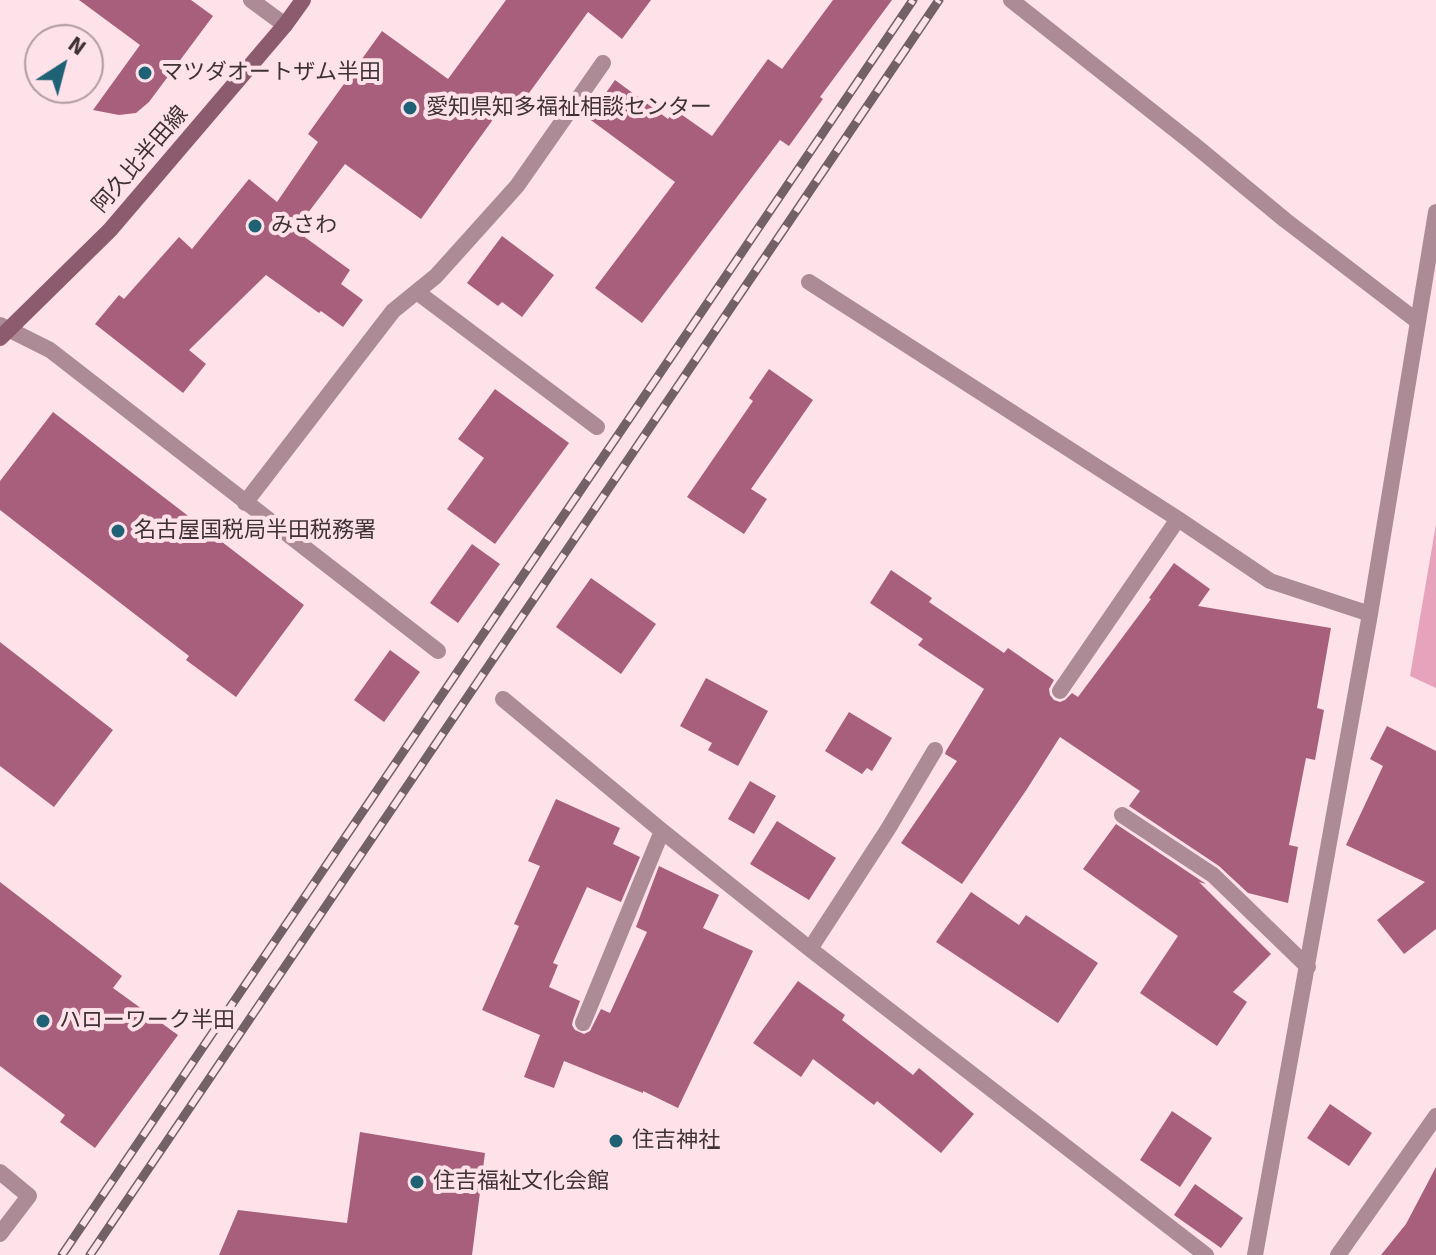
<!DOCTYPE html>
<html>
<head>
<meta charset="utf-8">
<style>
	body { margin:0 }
	#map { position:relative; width:1436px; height:1255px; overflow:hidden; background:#fde2ea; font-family:Signika,sans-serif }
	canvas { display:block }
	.north { position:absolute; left:24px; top:24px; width:80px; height:80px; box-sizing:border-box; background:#fde2ea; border:2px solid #b19ca2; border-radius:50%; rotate:36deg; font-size:22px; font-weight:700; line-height:32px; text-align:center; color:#3f3236 }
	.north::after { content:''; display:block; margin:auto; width:28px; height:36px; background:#1f6175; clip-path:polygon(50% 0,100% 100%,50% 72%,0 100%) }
</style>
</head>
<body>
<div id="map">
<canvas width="1436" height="1255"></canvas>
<div class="north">N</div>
</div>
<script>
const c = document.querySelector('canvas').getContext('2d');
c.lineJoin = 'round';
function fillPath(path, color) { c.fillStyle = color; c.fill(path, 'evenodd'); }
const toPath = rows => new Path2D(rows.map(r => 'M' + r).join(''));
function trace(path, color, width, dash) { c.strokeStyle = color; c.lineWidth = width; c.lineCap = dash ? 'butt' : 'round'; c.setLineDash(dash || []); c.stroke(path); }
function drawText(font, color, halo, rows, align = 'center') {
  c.font = font + ' Signika,"Noto Sans JP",sans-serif'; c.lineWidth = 8; c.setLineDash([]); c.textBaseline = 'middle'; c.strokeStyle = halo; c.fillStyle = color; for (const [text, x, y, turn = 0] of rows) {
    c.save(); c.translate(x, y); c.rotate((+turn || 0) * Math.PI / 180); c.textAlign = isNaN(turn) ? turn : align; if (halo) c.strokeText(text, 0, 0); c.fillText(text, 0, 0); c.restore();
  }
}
const green = toPath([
	[1436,524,1436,688,1410,676]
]);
const building = toPath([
	[79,0,191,0,213,16,149,102,136,113,119,115,93,110,140,45],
	[506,0,651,0,622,39,588,12,521,104,510,96,421,219,345,164,295,230,350,270,341,284,363,300,343,327,321,311,319,313,266,275,189,350,206,364,183,393,95,324,119,295,124,299,179,237,192,249,249,179,277,202,318,142,308,134,382,31,448,79],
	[833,0,892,0,820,97,823,99,789,146,780,140,642,323,595,288,675,182,588,118,615,80,668,119,675,110,712,136,768,59,782,69],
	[502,236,554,275,522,317,502,302,498,306,467,283],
	[769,369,813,400,751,489,767,499,744,534,687,497,753,401,749,398],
	[495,389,569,443,495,544,447,509,484,458,458,439],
	[53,412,304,605,236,697,186,660,189,656,0,510,0,481],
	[472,544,500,564,458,623,430,603],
	[1174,563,1210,589,1198,606,1331,628,1317,708,1324,710,1315,760,1306,758,1289,845,1298,847,1288,903,1248,893,1219,866,1129,806,1140,791,1060,737,1027,789,962,884,901,843,957,761,945,754,946,751,984,689,918,645,923,639,870,603,891,570,932,598,929,602,1004,653,1008,648,1054,680,1049,689,1050,695,1054,700,1060,702,1065,700,1072,693,1078,697,1151,599,1149,598],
	[591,578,656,624,621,674,556,627],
	[0,642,113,730,54,807,0,766],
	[390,650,420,672,384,722,354,700],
	[706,678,768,711,738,766,708,750,712,743,680,726],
	[849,712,892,738,872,771,867,768,862,774,825,751],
	[1387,726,1436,751,1436,929,1404,954,1377,920,1425,882,1346,845,1383,766,1370,759],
	[750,781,776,796,754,834,728,819],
	[556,799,620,828,613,844,640,857,621,902,587,887,553,963,558,965,549,987,580,1001,573,1020,572,1025,575,1030,584,1034,590,1031,601,1009,610,1013,647,932,636,927,659,866,719,895,703,928,753,951,678,1108,643,1091,643,1093,564,1061,554,1088,524,1077,540,1035,482,1010,519,926,514,924,540,866,528,861],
	[777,821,836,858,809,900,750,864],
	[1116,824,1206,884,1199,882,1271,954,1233,992,1247,1002,1217,1046,1140,993,1178,936,1083,869],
	[0,882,122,976,113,988,178,1035,95,1148,60,1122,65,1115,0,1066],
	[971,892,1019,925,1026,915,1098,963,1058,1023,936,942],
	[798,981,845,1015,842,1020,913,1075,919,1068,974,1114,941,1153,877,1101,874,1105,813,1059,801,1077,753,1043],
	[1330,1104,1372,1133,1349,1166,1307,1138],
	[1172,1111,1212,1138,1180,1187,1140,1160],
	[360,1132,485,1153,472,1255,219,1255,238,1210,347,1223],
	[1436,1167,1436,1255,1381,1255,1406,1224],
	[1195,1184,1243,1218,1221,1248,1174,1215]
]);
const street = toPath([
	[251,0,285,25],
	[1011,0,1192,143,1285,220,1417,321],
	[809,282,1178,519,1270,581,1370,614],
	[417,292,597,427],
	[0,325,50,350,438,651],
	[245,503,393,311,436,276,517,186,603,63],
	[1060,691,1178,519],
	[503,699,662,831,810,949,1206,1255],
	[1122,815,1213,875,1308,967],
	[810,949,888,829,935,750],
	[583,1023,662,831],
	[0,1172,29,1196,0,1234],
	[1255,1255,1370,614,1436,212],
	[1338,1255,1436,1116]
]);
const secondary = toPath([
	[0,338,110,230,285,25,303,0]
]);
const rail = toPath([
	[62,1255,913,0],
	[90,1255,939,0]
]);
const markers = [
	[145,73,8,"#1f6175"],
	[410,108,8,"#1f6175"],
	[255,226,8,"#1f6175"],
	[118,531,8,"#1f6175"],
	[43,1021,8,"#1f6175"],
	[616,1141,8,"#1f6175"],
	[417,1182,8,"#1f6175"]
];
const poiNames = [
	["マツダオートザム半田",161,73],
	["愛知県知多福祉相談センター",426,108],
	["みさわ",271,226],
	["名古屋国税局半田税務署",134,531],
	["ハローワーク半田",59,1021],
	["住吉神社",632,1141],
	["住吉福祉文化会館",433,1182]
];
const streetNames = [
	["阿久比半田線",141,160,-49]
];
fillPath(green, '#e7a3bc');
fillPath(building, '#a75f7b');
trace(street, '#ac8a96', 16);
trace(secondary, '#8c5c6e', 16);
trace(rail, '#726166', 9);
trace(rail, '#fde2ea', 6, [18]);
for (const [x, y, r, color] of markers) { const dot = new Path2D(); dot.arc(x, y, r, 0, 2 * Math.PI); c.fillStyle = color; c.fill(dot); trace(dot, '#fde2ea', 3); }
drawText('22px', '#3f3236', '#fde2ea', poiNames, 'left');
drawText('22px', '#3f3236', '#fde2ea', streetNames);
</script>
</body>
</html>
